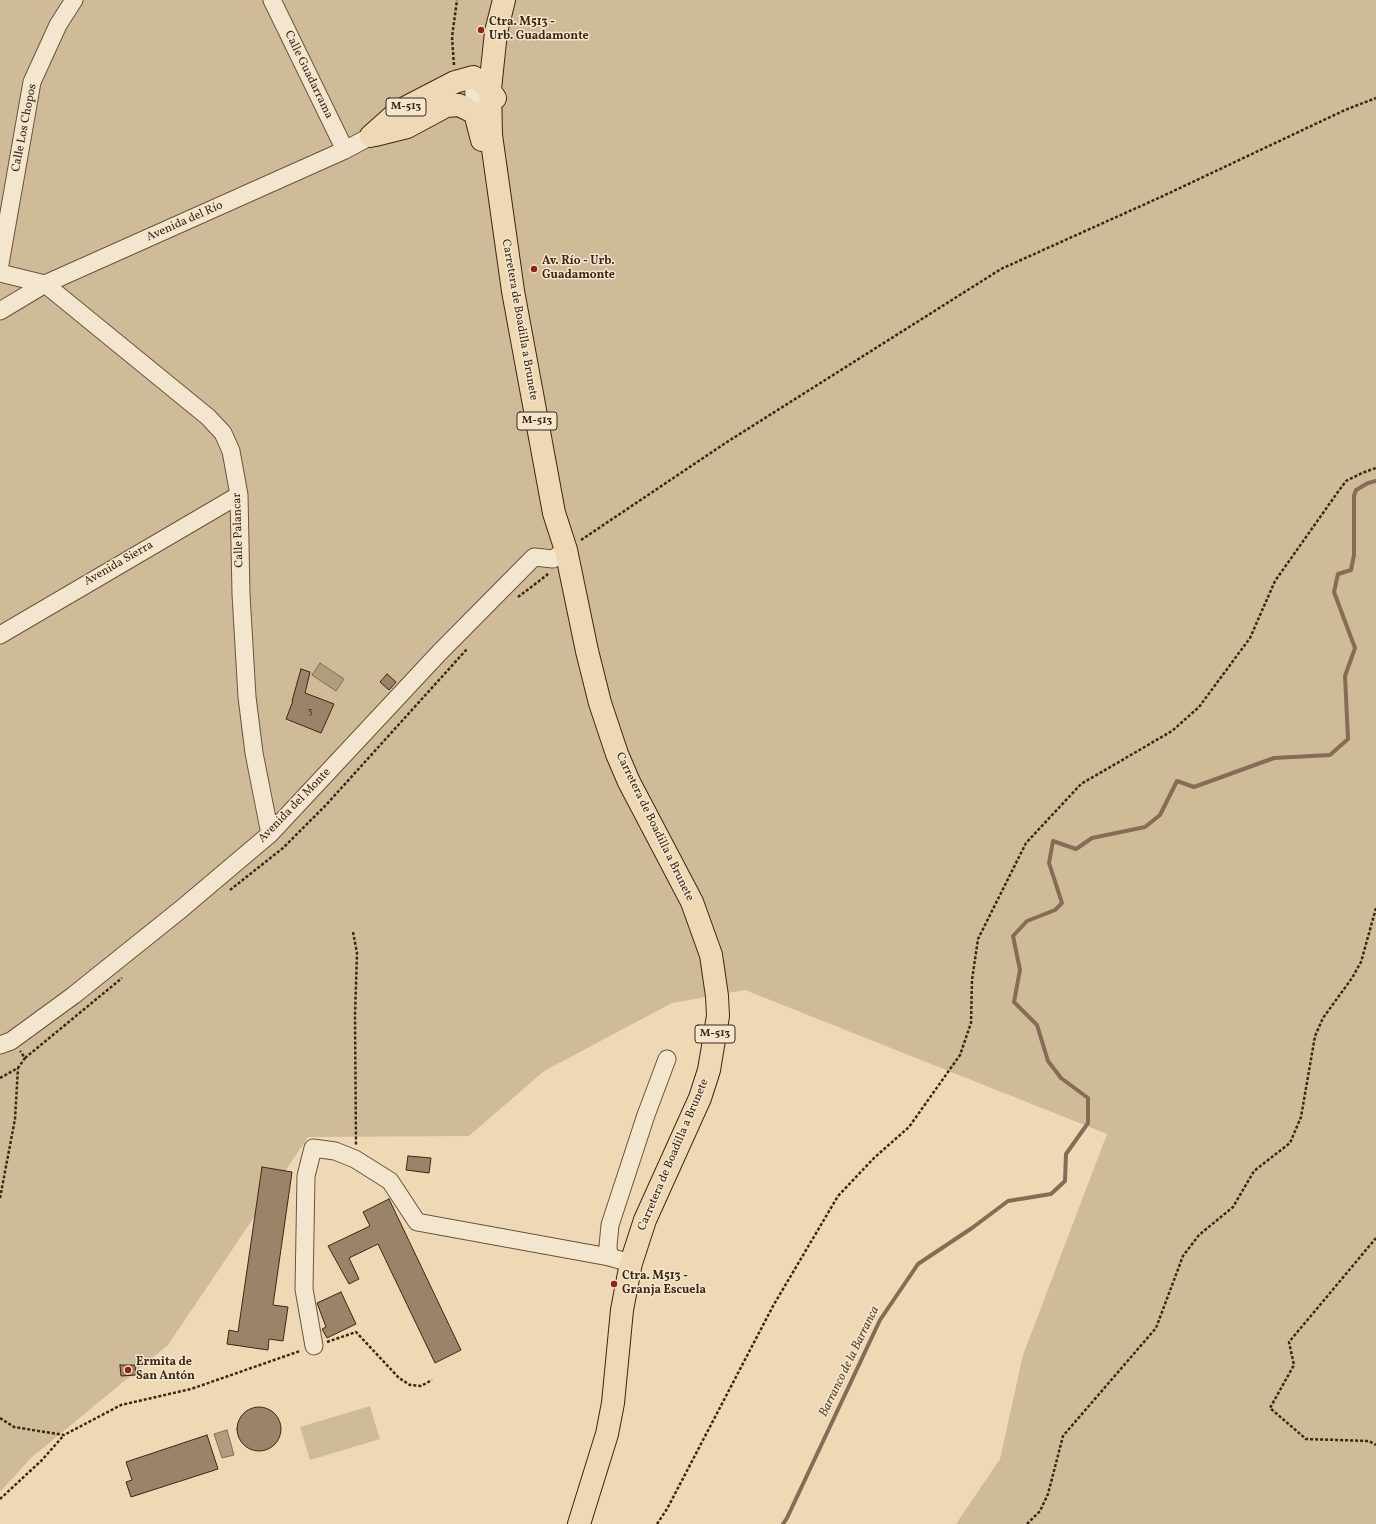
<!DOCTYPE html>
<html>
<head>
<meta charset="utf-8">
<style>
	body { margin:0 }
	canvas { display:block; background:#eed9b4 }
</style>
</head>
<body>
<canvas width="1376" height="1524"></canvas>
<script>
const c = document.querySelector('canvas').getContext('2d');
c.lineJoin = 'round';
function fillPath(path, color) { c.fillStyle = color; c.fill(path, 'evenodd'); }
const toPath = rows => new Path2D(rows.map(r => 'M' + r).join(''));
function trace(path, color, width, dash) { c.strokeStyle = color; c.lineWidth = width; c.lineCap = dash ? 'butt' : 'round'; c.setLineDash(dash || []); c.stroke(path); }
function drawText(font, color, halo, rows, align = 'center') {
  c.font = font + ' Vollkorn,serif'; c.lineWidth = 3; c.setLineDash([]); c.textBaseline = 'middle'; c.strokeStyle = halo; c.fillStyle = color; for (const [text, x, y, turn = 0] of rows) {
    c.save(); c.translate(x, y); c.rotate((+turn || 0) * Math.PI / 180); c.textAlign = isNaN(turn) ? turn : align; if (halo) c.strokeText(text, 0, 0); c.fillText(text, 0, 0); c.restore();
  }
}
const green = toPath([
	[0,0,1376,0,1376,1524,956,1524,1000,1459,1023,1355,1107,1134,745,990,672,1003,544,1071,469,1136,308,1137,168,1345,31,1458,0,1492],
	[370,1406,380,1439,310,1460,300,1427]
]);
const water = toPath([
	[320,663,344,679,336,691,312,675,320,663],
	[227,1430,234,1455,222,1458,214,1434,227,1430]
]);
const stream = toPath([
	[783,1524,787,1518,880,1320,918,1264,972,1228,1008,1201,1051,1194,1065,1181,1066,1154,1088,1123,1088,1098,1061,1078,1048,1061,1037,1025,1014,1002,1020,970,1013,936,1027,921,1055,910,1062,903,1049,863,1053,841,1076,849,1092,838,1145,827,1160,815,1177,781,1194,787,1274,758,1330,755,1348,739,1345,676,1355,648,1334,592,1338,574,1351,570,1354,555,1354,496,1356,490,1368,483,1376,481]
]);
const building = toPath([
	[301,669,310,672,305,693,334,704,321,733,286,719,293,701,292,701,301,669],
	[387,674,396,682,389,690,380,682,387,674],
	[408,1156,431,1158,429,1173,406,1170,408,1156],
	[262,1167,292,1172,273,1305,288,1307,283,1341,269,1339,268,1350,227,1344,229,1330,238,1332,262,1167],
	[389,1199,461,1350,435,1363,378,1244,349,1258,359,1279,349,1284,328,1246,370,1226,363,1212,389,1199],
	[341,1292,356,1324,327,1338,322,1329,326,1327,317,1303,341,1292],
	[120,1365,135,1365,136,1375,121,1376,120,1365],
	'237 1429a22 22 0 1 1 44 0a22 22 0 1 1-44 0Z',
	[207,1435,218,1469,131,1497,126,1482,132,1480,126,1462,207,1435]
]);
const path = toPath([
	[454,65,452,37,457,0],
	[581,540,727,442,1001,269,1163,196,1345,110,1376,98],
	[518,597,547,575,548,572],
	[230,890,283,848,326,805,467,649],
	[353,932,357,953,355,1015,356,1145],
	[25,1058,122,978],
	[0,1078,18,1068,25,1058,20,1051],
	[0,1198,15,1119,18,1068],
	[1376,1238,1289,1342,1294,1365,1270,1408,1306,1439,1369,1441,1376,1445],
	[327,1342,356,1332,399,1378,410,1385,421,1386,432,1380],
	[0,1418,14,1427,64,1435,121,1405,191,1389,300,1351],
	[0,1499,42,1460,64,1435],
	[657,1524,667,1509,773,1306,838,1196,874,1158,909,1127,960,1055,971,1023,972,980,978,939,1026,843,1081,784,1172,731,1199,707,1250,638,1275,581,1335,496,1346,481,1362,473,1376,468],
	[1027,1524,1040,1511,1048,1494,1063,1436,1156,1328,1183,1256,1199,1235,1233,1207,1254,1171,1290,1143,1301,1117,1315,1036,1323,1018,1352,978,1361,962,1376,908]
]);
const minor = toPath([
	[272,0,345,150],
	[473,77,475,113],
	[0,264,32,82,58,25,74,0],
	[0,273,45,284,208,417,223,433,231,451,239,495,241,594,247,697,254,753,270,834],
	[0,311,45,284,345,150,371,136],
	[0,635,239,495],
	[0,1045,11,1041,74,995,180,910,270,834,439,653,534,557,553,559,566,550],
	[609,1257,608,1246,610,1225,646,1115,667,1059],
	[314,1346,304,1289,306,1176,313,1148,335,1151,355,1159,390,1181,417,1222,609,1257,631,1263]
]);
const major = toPath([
	[504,0,496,32,490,89,491,135,513,291,554,513,566,550,587,651,600,703,617,754,629,782,692,902,711,955,717,996,718,1016,709,1070,700,1098,645,1220,631,1263,622,1310,613,1403,607,1434,579,1524],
	[375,135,407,127,446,106,459,105,475,113,482,140],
	[371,136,399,111,455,82,473,77,484,83,495,98]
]);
const markers = [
	[481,30,4,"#8f2418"],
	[534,269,4,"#8f2418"],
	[614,1284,4,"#8f2418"],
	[128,1370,4,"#8f2418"]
];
const numberNames = [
	["3",310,712]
];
const shields = [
	[406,107,40],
	[537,421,40],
	[715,1034,40]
];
const shieldNames = [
	["M-513",406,107],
	["M-513",537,421],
	["M-513",715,1034]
];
const poiNames = [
	["Ctra. M513 -",489,23],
	["Urb. Guadamonte",489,37],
	["Av. Río - Urb.",542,262],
	["Guadamonte",542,276],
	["Ctra. M513 -",622,1277],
	["Granja Escuela",622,1291],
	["Ermita de",136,1363],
	["San Antón",136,1377]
];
const streetNames = [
	["Calle Guadarrama",308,75,64],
	["Calle Los Chopos",25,128,-79],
	["Avenida del Río",185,222,-24],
	["Carretera de Boadilla a Brunete",519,320,80],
	["Calle Palancar",239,530,-92],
	["Avenida Sierra",119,564,-30],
	["Avenida del Monte",295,806,-46],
	["Carretera de Boadilla a Brunete",654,827,64],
	["Carretera de Boadilla a Brunete",674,1155,-67]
];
const waterNames = [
	["Barranco de la Barranca",850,1362,-64]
];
fillPath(green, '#d0bb99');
fillPath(water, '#b29c7e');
trace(water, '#846d54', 1);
trace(stream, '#846d54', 4);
fillPath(building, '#9a8368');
trace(building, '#3e2615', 1);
trace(minor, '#6a533d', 19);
trace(major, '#3e2615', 24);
trace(path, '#3e2615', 2.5, [3, 2]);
trace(minor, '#f4e6ce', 17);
trace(major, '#eed9b4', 22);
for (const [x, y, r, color] of markers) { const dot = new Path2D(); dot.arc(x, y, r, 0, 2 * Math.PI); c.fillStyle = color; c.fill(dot); trace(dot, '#f4e6ce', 1.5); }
drawText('10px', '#553d2a', null, numberNames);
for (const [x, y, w] of shields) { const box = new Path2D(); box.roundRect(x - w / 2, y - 9, w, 18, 3); c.fillStyle = '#f4e6ce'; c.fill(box); trace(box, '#3e2615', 1); }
drawText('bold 11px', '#3e2615', null, shieldNames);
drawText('bold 12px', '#3e2615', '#f4e6ce', poiNames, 'left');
drawText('12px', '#3e2615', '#f4e6ce', streetNames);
drawText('italic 13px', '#614934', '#f4e6ce', waterNames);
</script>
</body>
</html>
